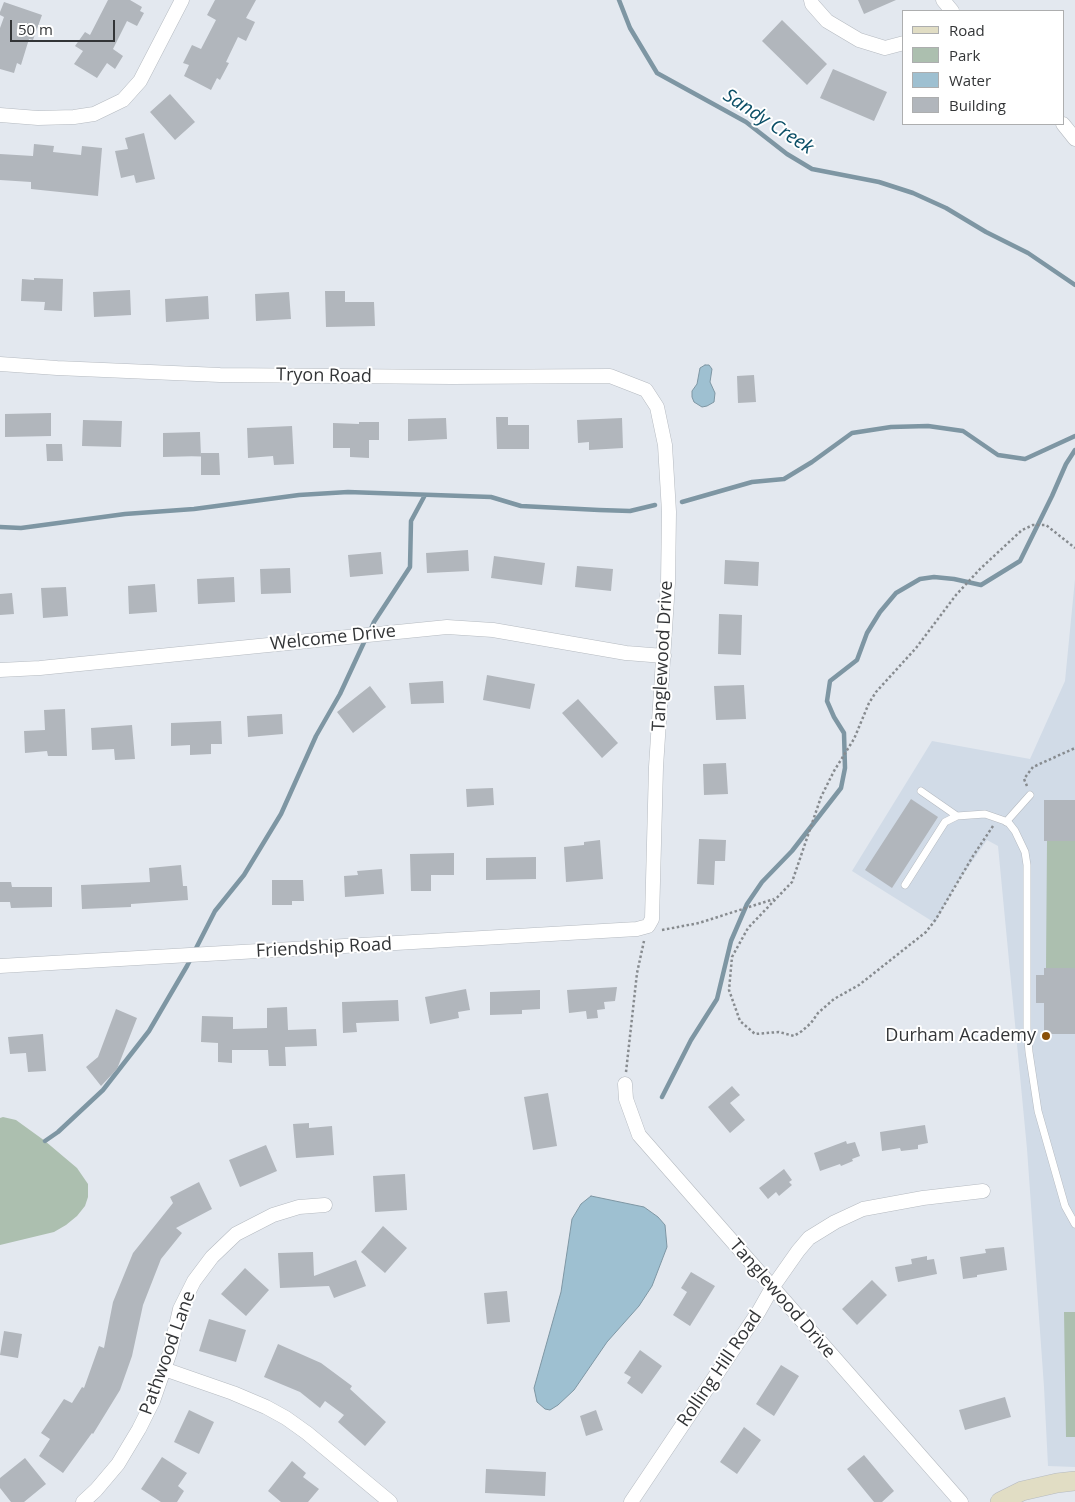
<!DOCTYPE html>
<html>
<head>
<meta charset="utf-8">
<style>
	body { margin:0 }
	#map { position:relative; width:1075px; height:1502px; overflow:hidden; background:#e3e8ef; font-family:"Open Sans",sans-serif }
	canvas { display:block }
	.legend { position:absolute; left:902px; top:10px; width:162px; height:115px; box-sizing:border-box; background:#fff; border:1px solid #adaeaf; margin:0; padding:6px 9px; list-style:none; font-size:15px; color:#333537 }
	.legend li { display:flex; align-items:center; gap:10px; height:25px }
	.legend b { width:25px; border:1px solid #adaeaf }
	.scale { position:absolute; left:10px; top:20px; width:105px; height:22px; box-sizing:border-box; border:2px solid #333537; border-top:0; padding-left:6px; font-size:15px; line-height:18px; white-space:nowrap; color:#333537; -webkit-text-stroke:4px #fff; paint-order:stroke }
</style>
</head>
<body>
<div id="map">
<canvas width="1075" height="1502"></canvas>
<ul class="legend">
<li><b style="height:6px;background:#e1ddc4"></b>Road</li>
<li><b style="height:14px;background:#acbfaf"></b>Park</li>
<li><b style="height:14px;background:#9ec0d1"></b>Water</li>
<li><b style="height:14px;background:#b1b6bc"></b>Building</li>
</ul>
<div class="scale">50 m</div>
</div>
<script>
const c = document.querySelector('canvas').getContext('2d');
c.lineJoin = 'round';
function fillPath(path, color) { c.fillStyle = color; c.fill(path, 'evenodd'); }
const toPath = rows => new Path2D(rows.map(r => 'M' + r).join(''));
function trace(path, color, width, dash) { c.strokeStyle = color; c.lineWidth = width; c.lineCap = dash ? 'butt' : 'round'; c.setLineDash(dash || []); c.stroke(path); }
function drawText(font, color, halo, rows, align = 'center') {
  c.font = font + ' "Open Sans",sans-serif'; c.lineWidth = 4; c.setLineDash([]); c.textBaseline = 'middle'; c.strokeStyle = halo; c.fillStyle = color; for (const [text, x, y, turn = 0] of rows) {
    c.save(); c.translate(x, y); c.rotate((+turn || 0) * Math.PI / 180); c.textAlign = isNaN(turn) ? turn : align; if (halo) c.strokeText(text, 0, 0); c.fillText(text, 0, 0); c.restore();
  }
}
const built = toPath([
	[1075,579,1075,1467,1048,1466,1044,1387,1027,1149,998,846,987,840,956,885,935,923,852,871,932,741,1030,759,1065,681]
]);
const green = toPath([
	[1047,841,1075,841,1075,968,1046,968],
	[3,1117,16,1120,45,1141,77,1168,88,1184,88,1197,85,1206,77,1216,66,1225,54,1232,0,1245,0,1118],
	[1064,1312,1075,1312,1075,1437,1066,1437]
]);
const water = toPath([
	[705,365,709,365,712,369,710,382,715,393,714,402,707,406,702,407,694,402,692,397,692,391,697,384,700,368,705,365],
	[591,1196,644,1207,658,1217,665,1225,667,1247,652,1286,639,1306,607,1342,574,1390,558,1405,550,1410,545,1409,537,1402,534,1388,561,1292,572,1219,581,1204,591,1196]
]);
const stream = toPath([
	[619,0,630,28,657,73,746,122,787,154,812,169,879,182,913,193,946,208,986,232,1028,253,1075,285],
	[682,502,752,482,784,479,812,462,852,433,891,427,928,426,963,431,998,455,1025,459,1075,436],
	[0,527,21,528,125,514,194,509,299,495,348,492,491,497,521,506,599,510,630,511,655,505],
	[370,631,374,622,410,567,411,521,425,495],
	[662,1097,691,1040,717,999,731,941,747,904,762,882,792,851,841,788,845,768,844,733,834,717,827,701,830,681,857,660,867,633,880,612,896,593,920,579,934,577,954,579,981,585,1020,561,1052,496,1066,464,1075,450],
	[45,1141,58,1132,103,1090,149,1031,187,966,215,911,244,875,281,814,316,736,340,694,366,638]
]);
const building = toPath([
	[108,0,130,0,142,7,140,11,144,13,137,26,127,21,113,49,123,56,115,69,107,63,97,78,74,64,83,51,75,46,85,32,90,35],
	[215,0,256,0,246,18,255,22,246,41,238,37,226,62,229,63,220,80,217,78,211,90,184,76,189,65,183,63,192,45,201,49,216,20,207,15],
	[858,0,896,0,864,14],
	[4,2,42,15,33,40,29,39,21,65,17,63,14,73,0,69,0,28,4,17,0,15,0,12],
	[782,20,827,64,807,85,762,41],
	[833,69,887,92,874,121,820,98],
	[170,94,195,122,175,140,150,112],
	[144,133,155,179,136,183,134,175,121,178,115,151,128,149,125,138],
	[34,144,54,146,53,152,81,155,82,146,102,148,98,196,31,189,31,182,0,180,0,154,33,156],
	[34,278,63,279,62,311,44,310,45,302,21,301,22,279,34,280],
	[130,290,131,315,94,317,93,292],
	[325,291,345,291,345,302,374,302,375,326,326,327],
	[289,292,291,319,256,321,255,294],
	[208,296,209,319,166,322,165,299],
	[754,375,756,402,738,403,737,376],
	[51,413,51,436,5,437,5,414],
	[496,417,508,417,508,425,529,425,529,449,497,449],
	[446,418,447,439,408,441,408,419],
	[622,418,623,448,589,450,589,442,578,443,577,420],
	[83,420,122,421,121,447,82,446],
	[359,422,379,422,379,440,369,440,369,458,350,457,350,448,333,448,333,423,359,424],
	[292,426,294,464,274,465,273,456,248,458,247,428],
	[200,432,201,456,163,457,163,433],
	[46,444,62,444,63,461,47,461],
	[201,453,219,453,220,475,201,475],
	[468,550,469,571,427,573,426,553],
	[381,552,383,574,350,577,348,555],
	[494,556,545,563,542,585,491,578],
	[725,560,759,562,758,586,724,584],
	[577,566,613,569,611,591,575,587],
	[290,568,291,593,261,594,260,569],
	[234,577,235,602,198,604,197,579],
	[155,584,157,612,129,614,128,586],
	[66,587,68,616,43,618,41,588],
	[12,593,14,614,0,615,0,594],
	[719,614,742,615,741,655,718,654],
	[487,675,535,684,530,709,483,700],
	[443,681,444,703,411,704,409,683],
	[744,685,746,719,716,720,714,686],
	[370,686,386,707,353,733,337,712],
	[578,699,618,743,602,758,562,713],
	[65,709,67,756,48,756,47,751,25,753,24,731,45,730,44,710],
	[282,714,283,734,248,737,247,716],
	[221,721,222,744,211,744,211,754,190,755,190,745,171,746,171,723],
	[132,725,135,759,115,760,114,749,92,750,91,728],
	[726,763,728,794,704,795,703,764],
	[493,788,494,805,467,807,466,789],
	[911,799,938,817,892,888,865,870],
	[1044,800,1075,800,1075,841,1044,841],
	[699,839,726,840,725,861,715,861,714,885,697,884],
	[600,840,603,879,566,882,564,847,584,845,584,842],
	[454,853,454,875,431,875,431,891,411,891,410,854],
	[536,857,536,879,486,880,486,858],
	[181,865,183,886,187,886,188,900,131,904,131,907,82,909,81,885,150,882,149,868],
	[382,869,384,894,345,897,344,876,358,875,357,871],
	[272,880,303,880,304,901,292,901,292,905,272,905],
	[0,882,11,882,12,887,52,887,52,907,11,908,10,902,0,902],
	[1044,968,1075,968,1075,1034,1044,1034,1044,1003,1036,1003,1036,975,1044,975],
	[617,987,615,1001,604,1002,605,1009,597,1010,598,1018,587,1019,586,1011,569,1013,567,990],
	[466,989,470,1010,458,1012,459,1018,430,1024,425,997],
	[540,990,540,1009,522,1010,522,1014,490,1015,490,992],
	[398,1000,399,1021,356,1023,357,1032,343,1033,342,1002],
	[287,1007,288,1030,316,1029,317,1046,285,1047,286,1066,269,1066,268,1050,232,1050,232,1063,218,1062,218,1043,201,1042,202,1016,233,1017,233,1029,267,1028,267,1008],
	[116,1009,137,1018,117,1069,101,1086,86,1067,98,1057],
	[43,1034,46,1071,28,1072,26,1053,10,1054,8,1037],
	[732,1086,740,1095,730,1103,745,1120,730,1133,708,1107],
	[548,1093,557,1146,533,1150,524,1097],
	[309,1123,309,1128,332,1126,334,1155,296,1158,293,1124],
	[925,1125,928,1143,918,1145,918,1149,901,1151,900,1148,882,1151,880,1132],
	[846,1141,847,1144,855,1142,860,1156,852,1159,853,1161,841,1166,840,1164,820,1171,814,1153],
	[266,1145,277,1171,240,1187,229,1160],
	[784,1169,792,1180,789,1182,792,1185,779,1196,776,1192,768,1199,759,1188],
	[405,1174,407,1210,375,1212,373,1176],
	[199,1182,212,1209,176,1228,182,1233,161,1259,143,1305,132,1356,120,1390,93,1434,92,1433,63,1473,39,1456,50,1439,41,1433,64,1399,72,1403,82,1387,84,1388,99,1346,104,1348,113,1302,133,1253,173,1203,170,1197],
	[383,1226,407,1248,385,1273,361,1252],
	[1004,1247,1007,1270,977,1275,977,1277,963,1279,960,1257,986,1253,985,1249],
	[313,1252,314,1276,356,1260,366,1286,334,1298,329,1286,280,1288,278,1253],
	[927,1256,927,1260,934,1259,937,1274,898,1282,895,1267,912,1264,911,1259],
	[245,1268,269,1290,246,1316,221,1294],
	[691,1272,715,1286,690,1326,673,1315,687,1292,681,1288],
	[872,1280,887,1295,857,1325,842,1309],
	[507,1291,510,1322,487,1324,484,1293],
	[209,1319,246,1330,236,1362,199,1351],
	[4,1331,22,1334,18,1358,0,1355],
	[278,1344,321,1363,352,1386,350,1389,386,1422,365,1446,338,1422,344,1415,325,1401,320,1408,300,1392,264,1377],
	[640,1350,662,1366,642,1394,627,1383,631,1377,624,1373],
	[781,1365,799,1376,774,1416,756,1404],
	[1005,1397,1011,1417,965,1430,959,1410],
	[189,1410,214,1422,199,1454,174,1442],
	[596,1410,603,1430,586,1436,580,1416],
	[744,1427,761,1440,737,1474,720,1462],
	[864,1455,894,1491,882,1502,874,1502,847,1469],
	[162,1457,187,1473,178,1486,184,1491,177,1502,161,1502,141,1489],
	[25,1458,46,1484,24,1502,11,1502,0,1488,0,1478],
	[292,1461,306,1473,303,1477,319,1489,308,1502,281,1502,268,1491],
	[486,1469,546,1472,545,1496,485,1493]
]);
const path = toPath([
	[1027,786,1024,779,1033,767,1075,748],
	[993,826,973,856,936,919,926,932,859,985,834,999,818,1013,811,1023,802,1031,794,1036,779,1032,755,1034,740,1021,729,990,732,957,748,928,792,882,821,797,834,771,854,739,869,703,876,692,916,648,956,595,980,569,1022,530,1033,525,1046,525,1075,548],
	[662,930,699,923,774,899],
	[626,1072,637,973,644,941]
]);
const lane = toPath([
	[921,791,957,816],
	[1006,822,1030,795],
	[905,885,945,822,957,816,985,814,1008,822,1015,831,1025,852,1027,865,1027,1029,1029,1052,1038,1111,1065,1206,1075,1224]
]);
const street = toPath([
	[811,0,812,4,827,21,859,40,885,48,904,43],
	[943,0,952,11],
	[0,115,38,118,74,117,94,114,123,100,140,81,182,0],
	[1063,124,1075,139],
	[0,364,57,368,220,375,452,377,610,376,646,390,657,407,665,445,669,512,668,583,656,767,652,919,648,926,637,929,0,966],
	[0,670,40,668,447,627,493,630,626,653,664,656],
	[625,1084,626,1099,639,1135,961,1502],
	[164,1369,233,1393,266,1407,286,1418,307,1433,390,1502],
	[83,1502,96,1490,118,1464,139,1429,153,1401,170,1352,180,1309,194,1281,212,1257,236,1234,273,1215,299,1207,325,1205],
	[631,1502,759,1311,772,1288,798,1251,809,1238,835,1222,863,1209,923,1198,983,1191]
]);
const secondary = toPath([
	[1000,1502,1022,1491,1057,1483,1075,1481]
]);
const markers = [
	[1046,1036,5,"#894f08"]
];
const streetNames = [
	["Tryon Road",324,376,1],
	["Welcome Drive",333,638,-6],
	["Tanglewood Drive",663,656,-87],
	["Friendship Road",324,948,-3],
	["Tanglewood Drive",782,1299,49],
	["Pathwood Lane",168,1353,-70],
	["Rolling Hill Road",720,1369,-56]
];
const poiNames = [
	["Durham Academy",1036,1036]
];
const waterNames = [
	["Sandy Creek",768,122,33]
];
fillPath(built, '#d1dbe7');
fillPath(green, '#acbfaf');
fillPath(water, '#9ec0d1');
trace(water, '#7e96a3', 1);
trace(stream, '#7e96a3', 4.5);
fillPath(building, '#b1b6bc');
trace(lane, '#b5bac0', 8);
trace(street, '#b5bac0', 15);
trace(secondary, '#b5bac0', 20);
trace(path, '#878b8f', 2.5, [2.5, 2.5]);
trace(lane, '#fff', 7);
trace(street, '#fff', 14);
trace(secondary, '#e1ddc4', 19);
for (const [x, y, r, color] of markers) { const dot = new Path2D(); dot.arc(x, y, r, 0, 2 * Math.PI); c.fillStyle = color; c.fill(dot); trace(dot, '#fff', 2); }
drawText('18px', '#333537', '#fff', streetNames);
drawText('18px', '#333537', '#fff', poiNames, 'right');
drawText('italic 19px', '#0a4e66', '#fff', waterNames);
</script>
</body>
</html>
